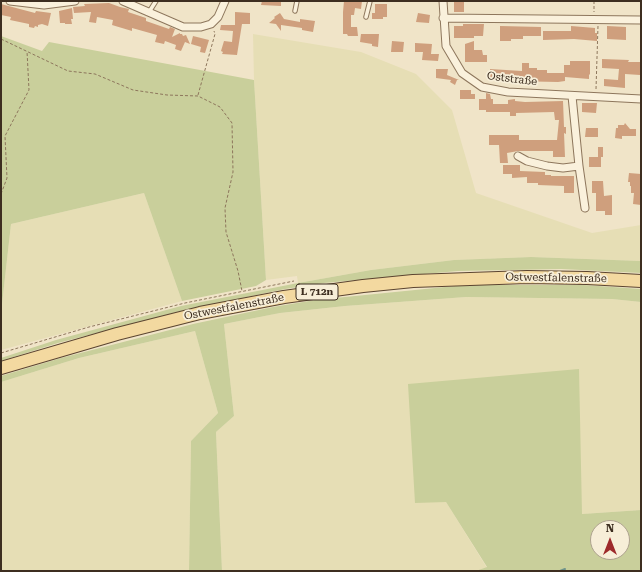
<!DOCTYPE html>
<html>
<head>
<meta charset="utf-8">
<style>
	body { margin:0 }
	#map { position:relative; width:642px; height:572px; overflow:hidden; background:#f0e4c8; font-family:"Roboto Serif",serif }
	canvas { display:block }
	.frame { position:absolute; inset:0; border:2px solid #3d2e20; pointer-events:none }
	.north { position:absolute; left:590px; top:520px; width:40px; height:40px; box-sizing:border-box; background:#f7eed8; border:1px solid #ada18e; border-radius:50%; rotate:0deg; font-size:11px; font-weight:700; line-height:16px; text-align:center; color:#3d2e20 }
	.north::after { content:''; display:block; margin:auto; width:14px; height:18px; background:#9e2a2b; clip-path:polygon(50% 0,100% 100%,50% 72%,0 100%) }
</style>
</head>
<body>
<div id="map">
<canvas width="642" height="572"></canvas>
<div class="frame"></div>
<div class="north">N</div>
</div>
<script>
const c = document.querySelector('canvas').getContext('2d');
c.lineJoin = 'round';
function fillPath(path, color) { c.fillStyle = color; c.fill(path, 'evenodd'); }
const toPath = rows => new Path2D(rows.map(r => 'M' + r).join(''));
function trace(path, color, width, dash) { c.strokeStyle = color; c.lineWidth = width; c.lineCap = dash ? 'butt' : 'round'; c.setLineDash(dash || []); c.stroke(path); }
function drawText(font, color, halo, rows, align = 'center') {
  c.font = font + ' "Roboto Serif",serif'; c.lineWidth = 3.5; c.setLineDash([]); c.textBaseline = 'middle'; c.strokeStyle = halo; c.fillStyle = color; for (const [text, x, y, turn = 0] of rows) {
    c.save(); c.translate(x, y); c.rotate((+turn || 0) * Math.PI / 180); c.textAlign = isNaN(turn) ? turn : align; if (halo) c.strokeText(text, 0, 0); c.fillText(text, 0, 0); c.restore();
  }
}
const farmland = toPath([
	[253,34,361,52,416,74,452,110,476,193,592,233,641,225,641,261,531,257,454,260,371,270,298,283,297,276,266,280,254,80],
	[144,193,182,301,1,350,1,313,11,224],
	[466,297,612,299,641,302,641,510,582,514,446,502,487,568,476,571,222,571,216,432,234,416,224,324,280,313,345,306],
	[195,331,218,413,191,441,189,571,2,571,1,382,79,358]
]);
const green = toPath([
	[1,36,42,51,49,42,254,80,266,280,256,286,182,301,144,193,11,224,1,313],
	[531,257,641,261,641,273,561,269,458,271,324,283,285,289,185,310,58,343,1,361,1,358,56,340,181,306,298,283,371,270,454,260],
	[465,285,584,285,641,289,641,302,612,299,466,297,345,306,280,313,224,324,234,416,216,432,222,571,189,571,191,441,218,413,195,331,79,358,1,382,1,376,61,358,193,324,273,307,315,300],
	[579,369,582,514,641,510,641,571,476,571,487,567,446,502,415,503,408,384],
	[598,528,622,528,622,552,598,552]
]);
const stream = toPath([
	[560,571,565,569]
]);
const building = toPath([
	[262,1,281,1,281,6,261,5],
	[344,1,362,1,361,9,355,8,354,15,351,15,351,27,357,27,358,36,348,36,347,34,343,34,343,12],
	[454,1,464,1,464,12,454,12],
	[109,3,120,7,129,9,128,12,146,18,146,21,169,29,170,27,175,29,172,37,180,33,180,34,182,34,183,36,186,35,190,44,185,42,181,51,175,49,176,45,165,41,164,44,155,42,157,35,132,28,132,31,112,25,113,20,97,17,96,23,89,22,91,12,74,13,73,7,85,6,84,4],
	[1,4,35,13,36,11,51,13,48,26,42,24,38,25,38,27,35,26,34,28,29,27,29,24,10,20,11,17,1,15],
	[375,4,387,4,387,17,383,17,383,19,372,19,372,13,375,13],
	[72,8,73,19,71,19,72,24,65,24,65,23,60,23,59,11],
	[235,12,250,13,250,24,242,24,237,55,222,54,223,52,221,51,224,41,232,42,233,31,220,30,221,25,235,25],
	[280,13,284,19,300,22,300,19,315,21,313,32,302,30,302,28,281,25,281,31,276,24,269,23,275,18,274,17],
	[418,13,430,15,429,23,416,22],
	[463,24,484,24,483,36,474,36,474,38,454,38,454,26,463,26],
	[500,26,541,27,541,36,523,36,523,39,511,39,511,41,500,41],
	[571,26,595,28,595,33,597,33,597,41,574,39,543,40,543,31,571,31],
	[607,26,626,27,626,40,607,39],
	[361,34,379,34,378,47,372,46,372,44,360,42],
	[193,36,209,40,205,53,200,52,201,47,191,44],
	[392,41,404,42,403,52,391,52],
	[474,41,474,50,482,50,483,55,487,55,487,62,465,62,465,44],
	[415,43,432,44,431,54,439,54,438,61,422,60,423,52,415,52],
	[602,59,629,60,628,62,641,62,640,75,625,74,625,88,604,86,604,79,618,80,619,69,602,68],
	[570,61,590,61,590,75,589,74,589,79,565,77,565,81,558,82,511,81,511,78,490,78,490,69,522,71,522,63,529,63,529,68,537,68,537,70,547,70,547,73,564,73,564,65,570,65],
	[436,69,448,69,447,75,459,80,457,80,455,85,450,82,451,80,436,78],
	[460,90,471,90,471,94,475,94,475,99,460,99],
	[486,93,490,94,491,99,493,99,493,104,508,104,508,100,515,99,515,101,525,102,563,101,564,127,566,127,566,134,564,133,565,157,553,157,553,151,518,151,507,153,508,163,500,163,499,145,489,145,489,135,519,135,519,140,557,140,559,120,555,120,554,112,516,113,516,116,510,116,510,112,486,112,486,110,479,110,479,99,486,99],
	[582,103,597,103,596,113,582,112],
	[625,123,630,129,636,129,636,136,622,136,622,139,615,138,616,128,618,128,618,125,624,125],
	[586,128,598,128,598,137,585,137],
	[598,147,603,147,603,157,601,157,601,167,589,167,589,157,598,157],
	[503,165,520,165,520,171,545,172,545,175,551,175,551,176,574,176,574,193,564,193,564,186,538,185,538,183,527,183,527,177,512,178,512,174,503,174],
	[629,173,641,174,641,205,633,204,634,193,631,193,631,186,630,186,630,182,628,182],
	[592,181,603,181,604,196,612,195,612,215,605,215,605,211,596,211,596,193,592,193]
]);
const path = toPath([
	[594,1,594,12],
	[1,39,68,71,95,74,133,90,167,95,198,96,220,107,232,123,233,172,225,208,226,232,238,271,242,291],
	[596,89,598,26],
	[198,95,215,34,214,31],
	[1,194,7,178,5,136,29,90,27,51],
	[1,353,89,327,185,303,294,281]
]);
const lane = toPath([
	[295,11,297,1],
	[149,12,156,1],
	[366,17,370,1]
]);
const street = toPath([
	[10,1,44,5,75,1],
	[123,1,183,27,201,27,211,24,218,17,225,1],
	[443,1,446,46,462,73,482,87,508,92,641,99],
	[443,18,641,20],
	[518,156,527,161,547,166,563,168,579,166,572,96],
	[579,166,585,208]
]);
const primary = toPath([
	[1,368,117,334,200,313,284,297,363,286,413,281,527,277,587,278,641,281]
]);
const shields = [
	[317,292,42]
];
const shieldNames = [
	["L 712n",317,292]
];
const streetNames = [
	["Oststraße",512,79,7],
	["Ostwestfalenstraße",556,278,1],
	["Ostwestfalenstraße",234,307,-11]
];
fillPath(farmland, '#e6deb5');
fillPath(green, '#c9cf9b');
trace(stream, '#6f938a', 2);
fillPath(building, '#cf9f7d');
trace(lane, '#8d765c', 5.5);
trace(street, '#8d765c', 9);
trace(primary, '#5b4430', 14);
trace(path, '#8d765c', 1, [3, 2]);
trace(lane, '#faf1dc', 3.5);
trace(street, '#faf1dc', 7);
trace(primary, '#f3d9a0', 12);
for (const [x, y, w] of shields) { const box = new Path2D(); box.roundRect(x - w / 2, y - 8, w, 16, 3); c.fillStyle = '#f7eed8'; c.fill(box); trace(box, '#3d2e20', 1); }
drawText('bold 10px', '#3d2e20', null, shieldNames);
drawText('11px', '#3d2e20', '#f7eed8', streetNames);
</script>
</body>
</html>
